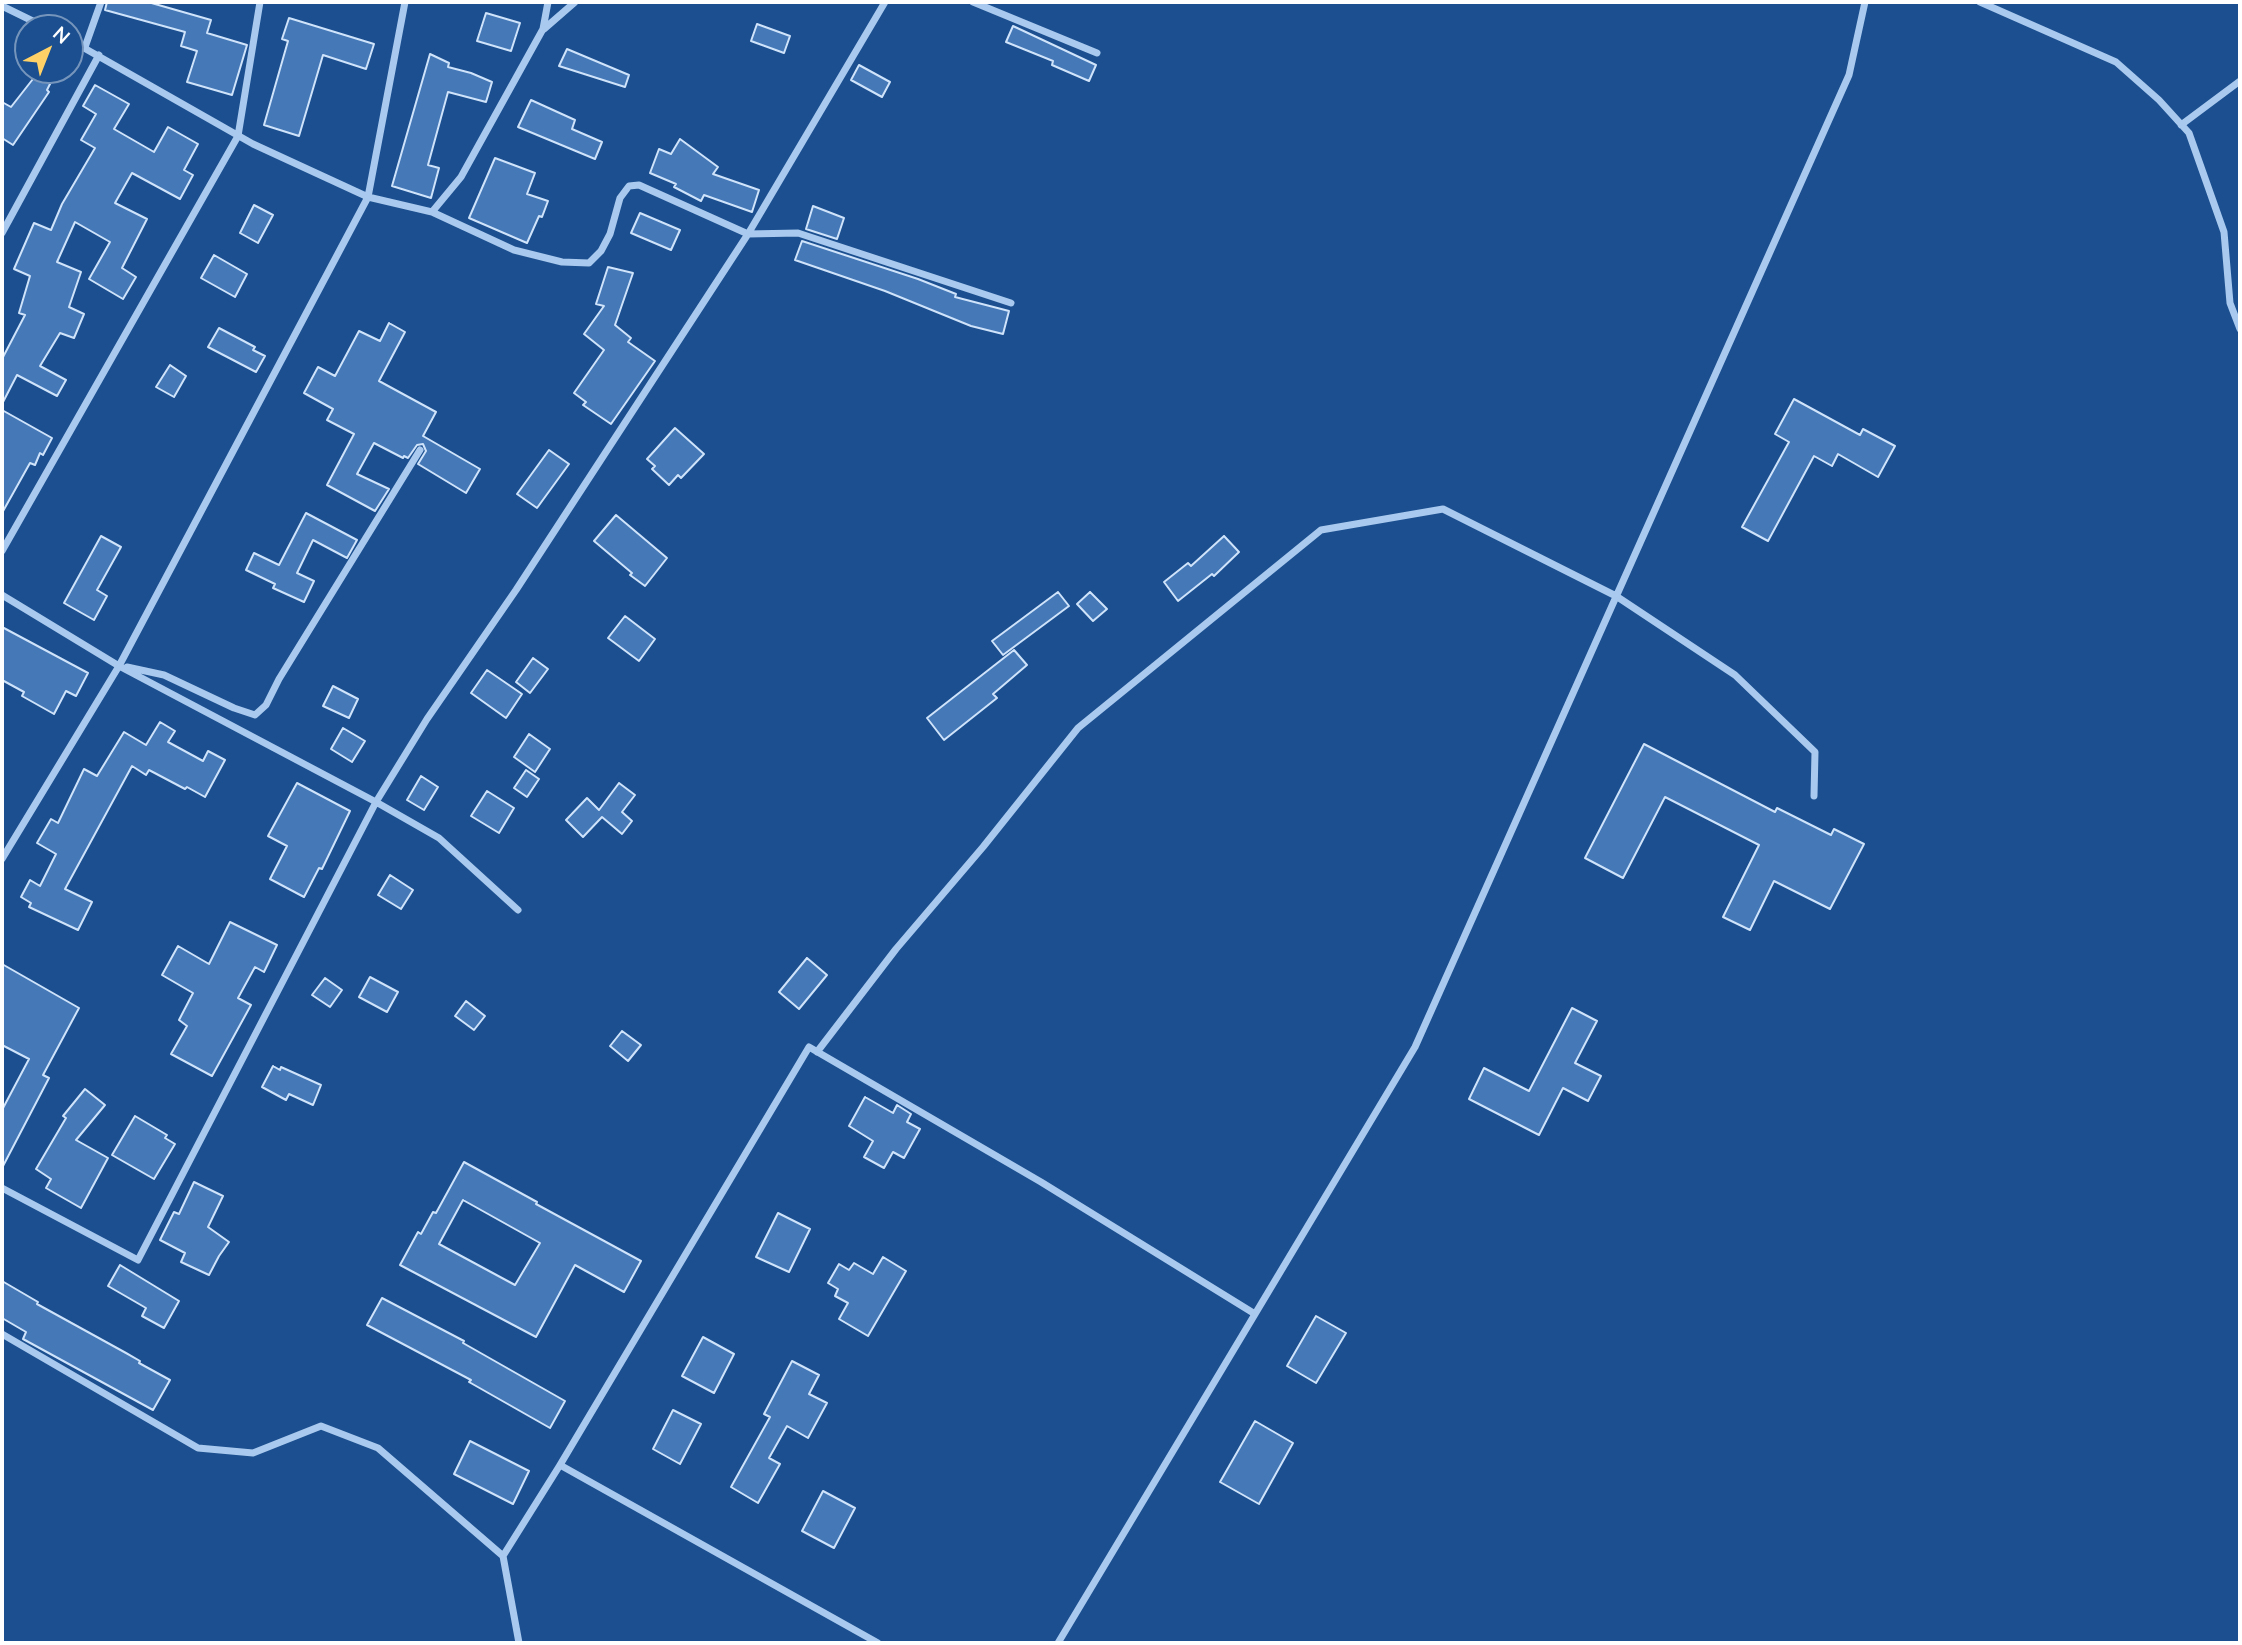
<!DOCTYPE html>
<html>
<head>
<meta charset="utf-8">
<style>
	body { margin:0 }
	#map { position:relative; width:2242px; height:1645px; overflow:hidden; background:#1b4f8f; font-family:Lato,sans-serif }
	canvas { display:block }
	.frame { position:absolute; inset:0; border:4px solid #fff; pointer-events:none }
	.north { position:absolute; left:14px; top:14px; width:70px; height:70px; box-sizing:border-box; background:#1b4f8f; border:2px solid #7695bc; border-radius:50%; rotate:42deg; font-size:19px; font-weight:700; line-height:28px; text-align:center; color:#fff }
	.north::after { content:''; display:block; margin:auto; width:24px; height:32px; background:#ffd166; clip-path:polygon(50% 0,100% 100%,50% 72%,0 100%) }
</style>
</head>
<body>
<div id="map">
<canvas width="2242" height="1645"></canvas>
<div class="frame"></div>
<div class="north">N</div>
</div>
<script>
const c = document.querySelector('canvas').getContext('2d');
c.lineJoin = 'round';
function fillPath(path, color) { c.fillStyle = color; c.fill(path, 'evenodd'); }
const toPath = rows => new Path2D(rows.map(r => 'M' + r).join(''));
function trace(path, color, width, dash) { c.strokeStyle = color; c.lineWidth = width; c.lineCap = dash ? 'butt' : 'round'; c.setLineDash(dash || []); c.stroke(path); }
const building = toPath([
	[107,2,148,2,211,20,207,33,247,45,232,95,187,82,197,51,181,46,185,32,105,10,107,2],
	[486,13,520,23,511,51,477,41,486,13],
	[289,18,374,44,366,69,323,55,299,136,264,125,288,41,282,39,289,18],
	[757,24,790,36,784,53,751,41,757,24],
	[1013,26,1096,65,1089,81,1052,65,1053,61,1006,42,1013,26],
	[567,49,629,75,625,87,559,66,567,49],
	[430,54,449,63,448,67,471,73,492,82,486,102,448,92,428,165,439,168,431,198,392,186,430,54],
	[859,65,890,82,882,97,851,80,859,65],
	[40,70,57,70,47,90,49,92,13,145,2,138,2,102,11,107,40,70],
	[95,85,129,104,114,129,154,152,168,127,198,144,184,170,193,175,180,199,132,173,115,203,147,219,122,268,136,277,123,299,89,279,110,242,75,222,57,262,81,272,69,307,84,314,74,338,60,333,40,366,66,380,57,396,17,375,2,404,2,359,25,315,19,313,30,276,14,269,34,223,51,230,62,204,95,148,81,140,96,114,83,106,95,85],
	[531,100,575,120,572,129,602,142,595,159,518,127,531,100],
	[680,139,718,167,713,174,759,190,752,212,704,195,701,201,674,187,676,184,650,173,659,149,671,154,680,139],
	[495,158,535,173,527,194,548,201,542,217,539,216,527,243,469,218,495,158],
	[254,205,273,215,258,243,240,233,254,205],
	[813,206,844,218,837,239,806,229,813,206],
	[640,213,680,230,671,250,631,233,640,213],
	[802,241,918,279,956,294,955,297,1009,311,1003,334,971,326,885,291,795,260,802,241],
	[214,255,247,274,235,297,201,278,214,255],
	[608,267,633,273,615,325,631,338,628,342,655,361,611,424,583,405,586,402,574,393,604,350,584,334,604,306,596,304,608,267],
	[389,323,405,332,379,381,436,412,423,436,480,469,466,493,418,464,426,451,423,444,417,445,408,458,404,456,403,458,374,443,357,474,389,489,375,511,327,485,354,434,327,420,333,409,304,393,318,367,335,376,359,331,380,341,389,323],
	[219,328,255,347,253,350,265,356,256,372,208,347,219,328],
	[170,365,186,376,174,397,156,387,170,365],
	[1794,399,1860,435,1863,429,1895,446,1878,477,1838,454,1832,466,1814,456,1768,541,1742,527,1789,442,1775,434,1794,399],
	[2,410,52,438,43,455,40,453,35,465,30,463,2,513,2,410],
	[675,428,704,454,681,478,678,475,669,485,652,469,655,466,647,459,675,428],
	[549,450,569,464,537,508,517,494,549,450],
	[306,513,357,540,347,558,313,540,297,573,314,581,304,602,273,588,275,584,246,570,254,553,279,565,306,513],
	[616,515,667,558,645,586,630,575,632,573,594,541,616,515],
	[101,536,121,547,97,590,107,596,94,620,64,603,101,536],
	[1224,536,1239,552,1214,576,1212,574,1178,601,1164,582,1188,563,1191,566,1224,536],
	[1058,592,1069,606,1003,655,992,641,1058,592],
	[1090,592,1107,609,1093,621,1077,604,1090,592],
	[625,616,655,639,639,661,608,638,625,616],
	[2,627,88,673,76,696,66,691,54,714,22,696,24,692,2,680,2,627],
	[1014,650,1027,665,993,694,997,698,944,740,927,718,1014,650],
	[533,658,548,669,530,693,516,682,533,658],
	[487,670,522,694,506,718,471,693,487,670],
	[333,686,358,699,349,718,323,706,333,686],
	[160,722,175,731,168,742,203,761,208,751,225,760,205,797,187,787,185,789,149,770,146,775,132,766,65,889,92,902,78,930,29,907,31,903,21,897,30,880,40,886,56,854,37,843,51,819,58,823,84,769,97,776,124,732,146,745,160,722],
	[343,728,365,741,352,762,331,749,343,728],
	[529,734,550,749,535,772,514,757,529,734],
	[1644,744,1775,812,1777,808,1831,835,1834,829,1864,844,1830,909,1774,881,1750,930,1723,917,1759,845,1665,797,1623,878,1585,858,1644,744],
	[526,770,539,779,527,797,514,788,526,770],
	[421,776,438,787,424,810,407,800,421,776],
	[297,783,350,811,322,869,319,868,304,897,270,879,287,846,268,836,297,783],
	[619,783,635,795,622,812,632,821,622,834,602,817,583,837,566,820,587,798,599,810,619,783],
	[487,791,514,808,499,833,471,816,487,791],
	[390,875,413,890,401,909,378,895,390,875],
	[230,922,277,945,264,972,255,967,238,998,251,1005,212,1076,171,1054,187,1026,179,1020,193,993,162,975,178,946,209,964,230,922],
	[807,958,827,975,799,1009,779,992,807,958],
	[2,964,79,1008,43,1075,49,1078,2,1168,2,1110,29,1059,2,1045,2,964],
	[370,977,398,992,387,1012,359,997,370,977],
	[325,978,342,990,330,1007,312,995,325,978],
	[466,1001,485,1016,474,1030,455,1016,466,1001],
	[1572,1008,1597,1021,1575,1063,1601,1076,1588,1101,1563,1088,1539,1135,1469,1099,1484,1068,1529,1091,1572,1008],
	[622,1031,641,1045,628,1061,610,1046,622,1031],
	[273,1066,280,1070,281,1067,321,1085,313,1105,289,1094,286,1100,262,1087,273,1066],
	[85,1089,105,1105,76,1140,108,1158,81,1208,46,1188,51,1179,36,1169,66,1118,63,1116,85,1089],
	[865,1097,893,1113,897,1105,911,1114,907,1122,920,1129,904,1158,893,1152,884,1168,864,1157,873,1141,849,1126,865,1097],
	[135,1116,167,1135,165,1138,175,1144,154,1179,112,1155,135,1116],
	[464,1162,537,1202,536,1204,641,1261,624,1292,575,1265,536,1337,400,1265,418,1232,421,1234,433,1212,436,1213,464,1162],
	[463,1200,540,1243,515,1285,439,1244,463,1200],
	[194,1182,223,1196,208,1227,229,1242,219,1256,209,1275,181,1262,185,1253,160,1240,174,1212,179,1214,194,1182],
	[778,1213,810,1229,789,1272,756,1257,778,1213],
	[883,1257,906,1271,868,1336,839,1319,848,1303,835,1296,838,1289,828,1283,839,1264,849,1270,854,1263,873,1274,883,1257],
	[120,1265,179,1301,164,1328,142,1316,146,1308,108,1286,120,1265],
	[2,1281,38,1302,37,1304,126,1353,140,1361,139,1363,170,1380,153,1410,23,1339,26,1332,2,1318,2,1281],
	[382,1298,464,1341,463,1343,565,1401,550,1428,469,1382,471,1380,367,1325,382,1298],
	[1316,1316,1346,1333,1316,1383,1287,1366,1316,1316],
	[703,1337,734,1354,714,1393,682,1376,703,1337],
	[792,1361,819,1375,809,1394,827,1403,808,1438,787,1426,769,1458,780,1464,758,1503,731,1487,770,1417,764,1414,792,1361],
	[673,1410,701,1424,680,1464,653,1449,673,1410],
	[1255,1421,1293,1443,1259,1504,1220,1482,1255,1421],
	[470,1441,529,1471,513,1504,454,1474,470,1441],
	[823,1491,855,1508,834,1548,802,1531,823,1491]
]);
const minor = toPath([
	[973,2,1097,53],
	[1980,2,2116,62,2159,100,2189,133,2224,232,2230,303,2240,329],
	[2,6,47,28],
	[544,29,575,2],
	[70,40,253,144,368,197,432,212,514,250,562,262,589,263,601,251,610,234,620,198,629,186,639,185,748,234,798,233,1011,303],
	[85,47,101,2],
	[2181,125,2240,81],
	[432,212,461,177,543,29,548,2],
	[2,233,99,55],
	[2,551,238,136,260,2],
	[2,595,119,666,376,802,439,838,518,910],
	[127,667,164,675,234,708,255,715,266,705,279,679,420,450],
	[2,859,119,666,368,197,405,2],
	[817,1052,896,949,983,847,1078,728,1321,530,1443,509,1616,596,1735,675,1815,752,1814,796],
	[2,1188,138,1260,376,802,427,719,516,590,748,234,885,2],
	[2,1334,198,1448,253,1453,321,1426,378,1448,503,1556,519,1643],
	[560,1465,878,1643],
	[503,1556,560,1465,809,1047,1041,1182,1255,1314],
	[1058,1643,1415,1047,1849,75,1865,2]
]);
fillPath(building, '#4478b7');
trace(building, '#cfe3fa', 2);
trace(minor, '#a9c9ee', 7);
</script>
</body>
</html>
